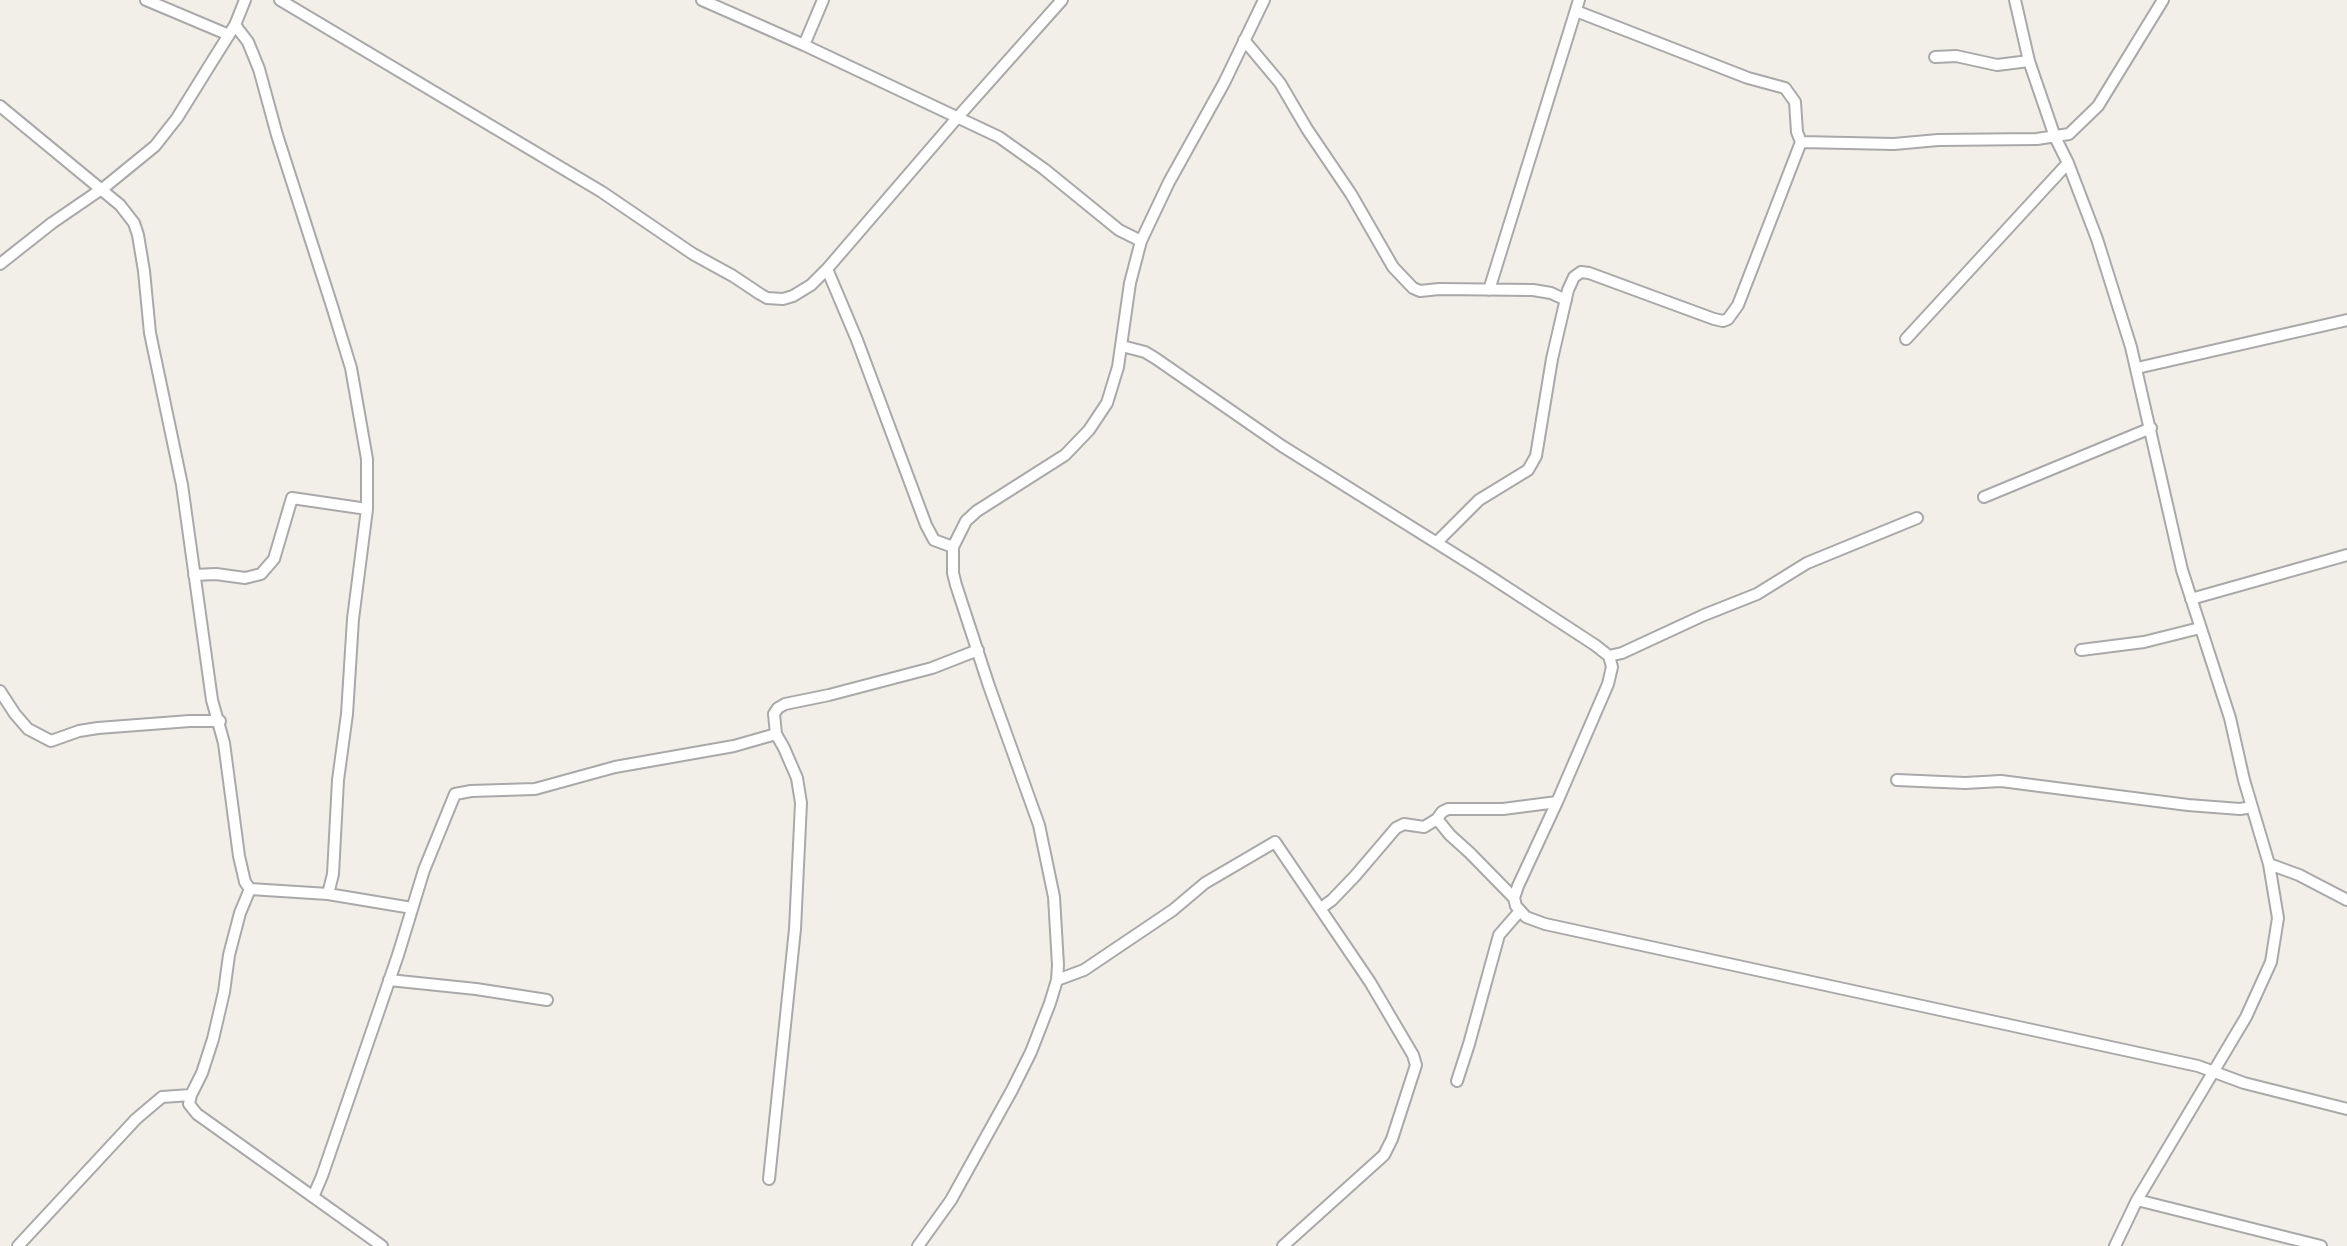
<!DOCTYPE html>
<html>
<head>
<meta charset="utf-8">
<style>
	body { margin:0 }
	canvas { display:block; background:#f2efe9 }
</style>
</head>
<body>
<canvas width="2347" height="1246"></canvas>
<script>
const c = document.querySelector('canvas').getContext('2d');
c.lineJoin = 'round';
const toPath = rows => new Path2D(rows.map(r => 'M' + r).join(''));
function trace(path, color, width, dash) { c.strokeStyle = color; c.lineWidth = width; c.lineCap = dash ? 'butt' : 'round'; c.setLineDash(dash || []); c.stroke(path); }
const minor = toPath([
	[146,0,229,35],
	[280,0,602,192,693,254,733,276,760,294,767,298,783,299,793,296,811,285,827,269,957,118,1062,0],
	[702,0,804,45,999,137,1044,169,1119,230,1141,241],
	[2015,0,2029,61,2055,137,2068,163,2097,239,2131,347,2182,570,2230,718,2244,780,2269,864,2278,918,2271,962,2246,1017,2137,1200,2115,1246],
	[1576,11,1748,78,1785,88,1795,102,1797,132,1801,142,1894,144,1938,140,2037,139,2069,134,2098,106,2163,0],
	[235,25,248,42,259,69,277,135,332,306,351,368,367,459,367,509,353,619,347,714,338,780,333,874,328,894],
	[1244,40,1280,83,1307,129,1351,194,1393,267,1413,288,1420,291,1439,289,1533,290,1551,293,1566,300],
	[804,45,823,0],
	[1935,57,1956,56,1997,65,2029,61],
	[0,106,120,205,134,223,138,235,144,271,150,333,182,485,212,700,224,743,239,856,245,882,250,889],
	[0,264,52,223,106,186,155,146,177,118,213,60,235,25,245,0],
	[827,269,857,340,926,525,934,540,953,547],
	[1489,290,1579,0],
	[1906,339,2068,163],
	[1122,346,1145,352,1155,358,1282,446,1480,570,1595,645,1609,656,1612,667,1608,684,1557,802,1518,886,1514,898,1516,906,1526,917,1545,924,2198,1066,2244,1083,2347,1109],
	[2137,368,2347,320],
	[1984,497,2151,428],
	[1437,542,1479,500,1528,470,1536,456,1552,359,1568,290,1574,277,1581,272,1589,273,1714,319,1723,321,1728,319,1738,305,1801,142],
	[194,575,216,574,245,578,261,574,274,559,292,498,367,509],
	[2191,599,2347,555],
	[2081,650,2144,642,2200,628],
	[1609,656,1622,653,1704,615,1757,594,1807,563,1917,518],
	[0,691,15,714,28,729,51,741,79,731,98,728,190,721,220,721],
	[1897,780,1965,783,2001,781,2188,805,2240,809,2252,807],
	[1437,819,1442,812,1448,809,1503,809,1557,802],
	[2269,864,2299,875,2347,900],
	[250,889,240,913,229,955,224,992,213,1039,202,1073,191,1095,189,1104,197,1114,382,1246],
	[250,889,328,894,412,908],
	[1321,908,1332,900,1355,876,1396,828,1404,824,1424,827,1437,819,1450,835,1470,853,1514,898],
	[389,980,476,989,547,1000],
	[1057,980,1084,970,1173,910,1205,883,1275,842,1370,982,1413,1055,1416,1065,1392,1139,1384,1155,1283,1246],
	[1457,1081,1469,1044,1499,935,1519,912],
	[769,1179,795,929,801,803,797,778,784,748,776,734],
	[313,1197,322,1176,398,955,424,870,455,794,471,791,535,789,615,767,734,746,776,734,774,714,778,708,785,704,829,695,932,668,978,650],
	[2137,1200,2321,1246],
	[18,1246,136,1119,162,1097,191,1095],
	[918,1246,951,1200,1012,1090,1031,1052,1050,1003,1057,980,1058,965,1054,897,1039,825,989,686,956,585,953,573,953,547,966,521,977,511,1065,455,1089,430,1107,403,1118,367,1130,283,1141,241,1169,182,1224,83,1264,0]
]);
trace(minor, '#a9a9a9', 14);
trace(minor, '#fff', 10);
</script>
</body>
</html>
